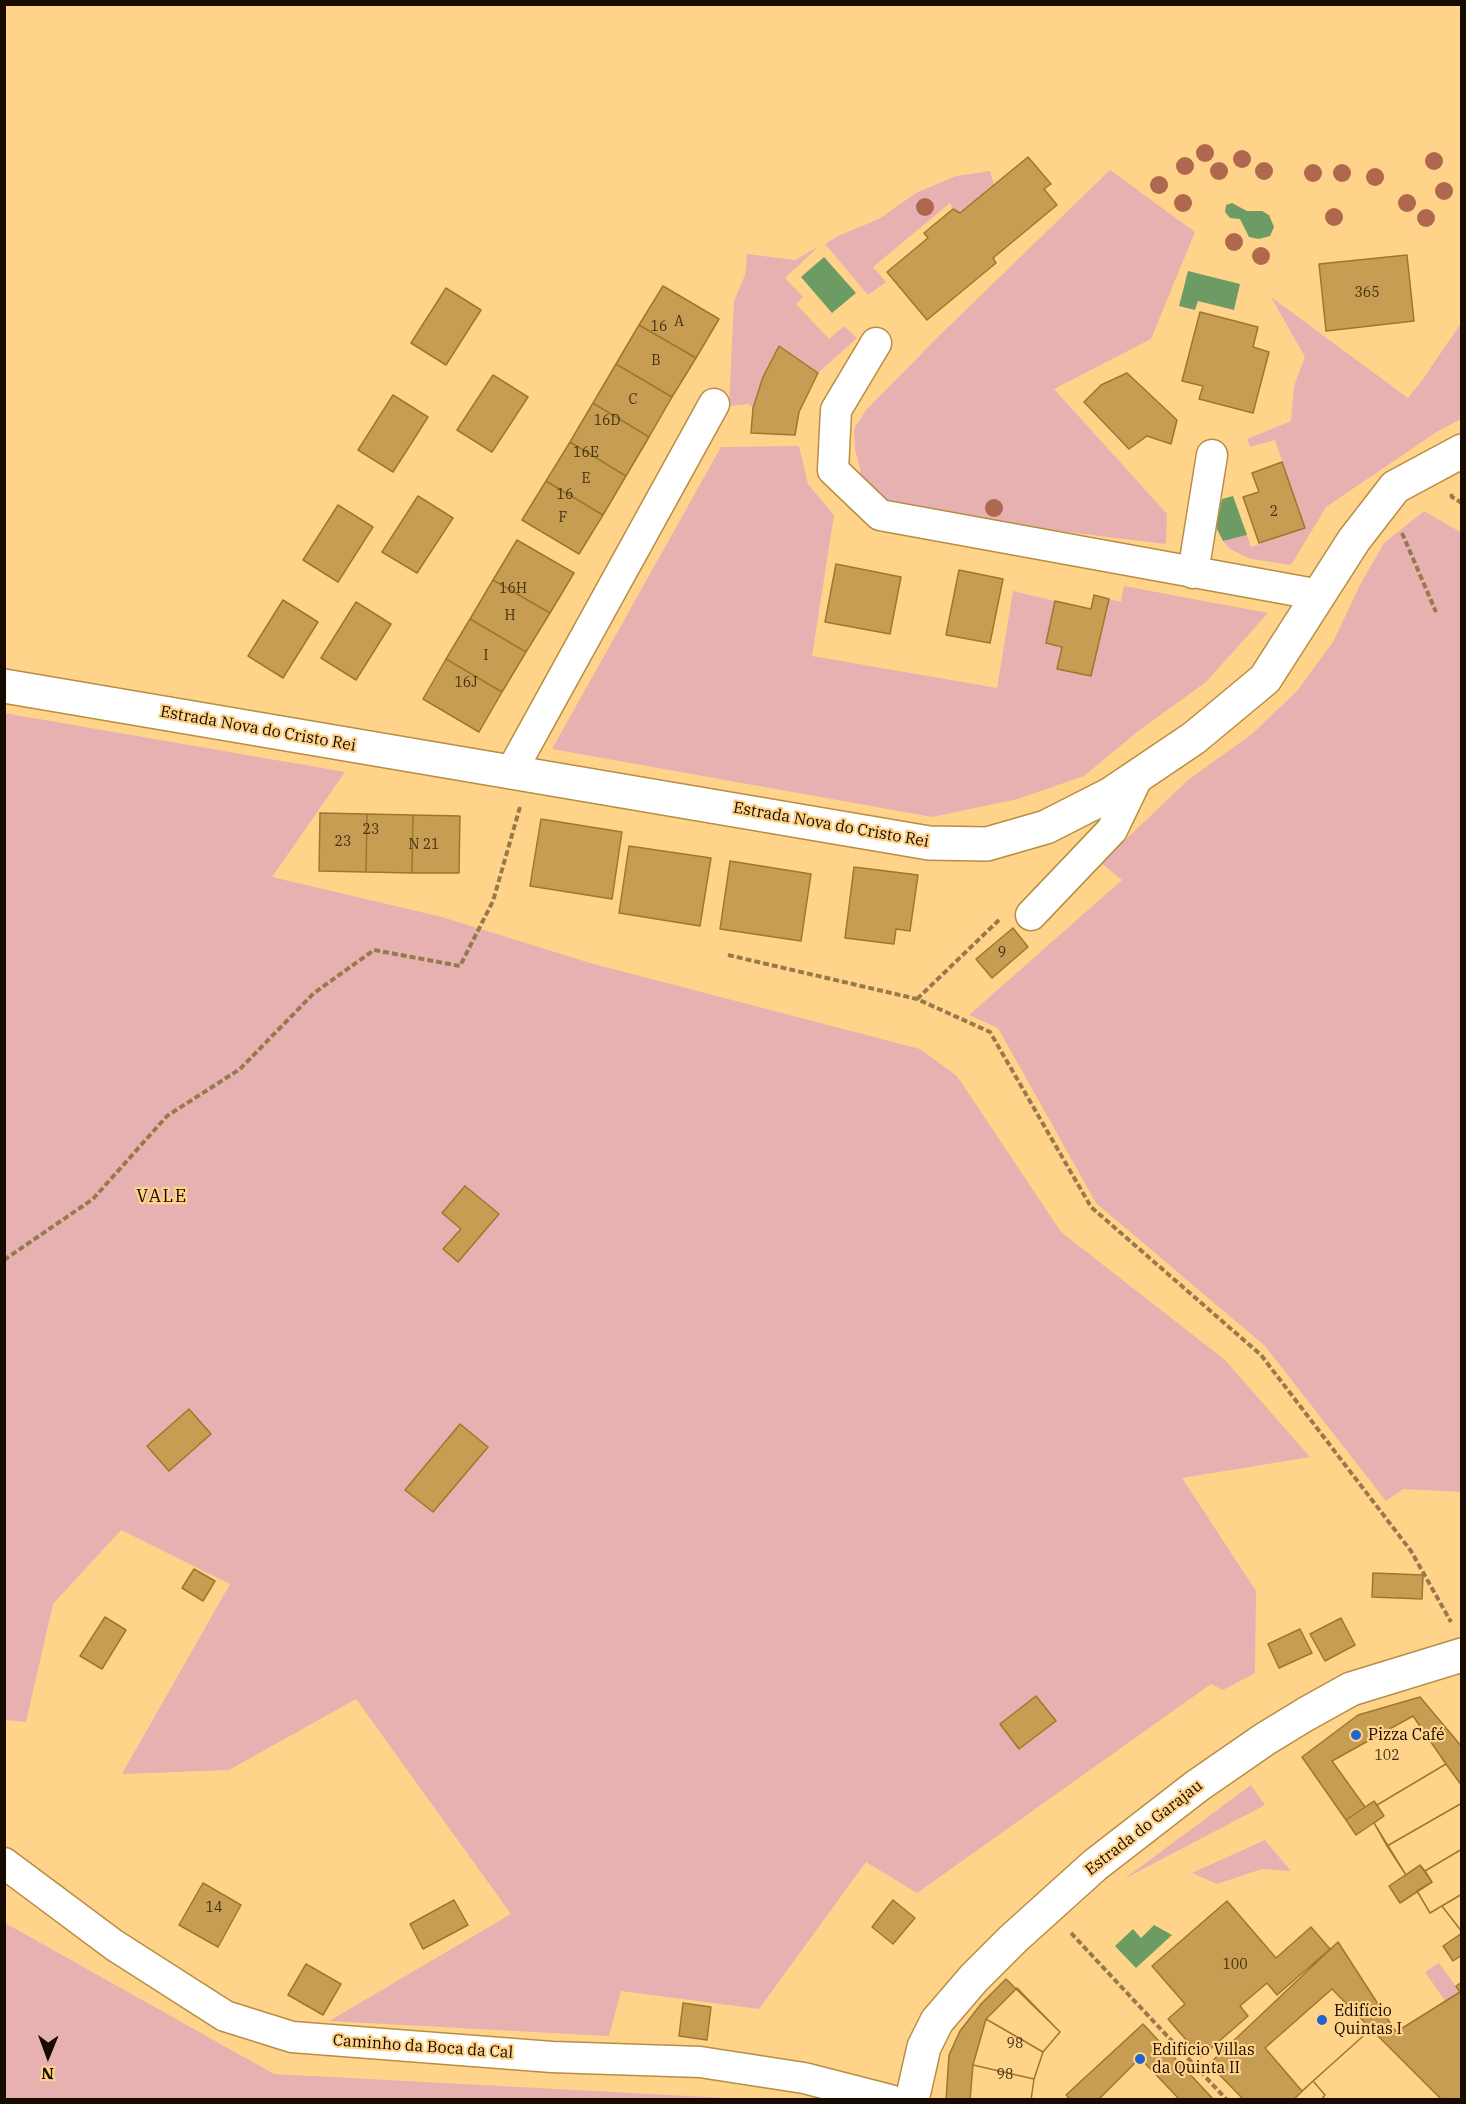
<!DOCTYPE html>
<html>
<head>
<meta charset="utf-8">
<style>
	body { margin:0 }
	#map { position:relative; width:1466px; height:2104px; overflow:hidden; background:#ffd48a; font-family:"IBM Plex Serif",serif }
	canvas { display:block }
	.frame { position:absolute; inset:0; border:6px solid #170b00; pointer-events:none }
	.north { position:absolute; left:18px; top:2026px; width:60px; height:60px; -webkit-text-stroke:4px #ffd48a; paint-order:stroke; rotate:181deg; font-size:16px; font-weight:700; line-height:24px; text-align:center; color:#170b00 }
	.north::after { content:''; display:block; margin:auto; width:21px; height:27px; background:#170b00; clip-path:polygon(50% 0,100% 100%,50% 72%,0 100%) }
</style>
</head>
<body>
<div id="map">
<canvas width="1466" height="2104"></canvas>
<div class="frame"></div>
<div class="north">N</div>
</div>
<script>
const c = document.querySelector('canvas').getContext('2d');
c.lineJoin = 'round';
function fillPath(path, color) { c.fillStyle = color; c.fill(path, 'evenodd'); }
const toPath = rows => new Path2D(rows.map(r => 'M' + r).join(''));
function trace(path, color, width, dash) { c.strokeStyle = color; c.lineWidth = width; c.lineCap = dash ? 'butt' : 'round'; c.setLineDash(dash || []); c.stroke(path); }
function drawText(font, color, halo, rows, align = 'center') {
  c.font = font + ' "IBM Plex Serif",serif'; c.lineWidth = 4.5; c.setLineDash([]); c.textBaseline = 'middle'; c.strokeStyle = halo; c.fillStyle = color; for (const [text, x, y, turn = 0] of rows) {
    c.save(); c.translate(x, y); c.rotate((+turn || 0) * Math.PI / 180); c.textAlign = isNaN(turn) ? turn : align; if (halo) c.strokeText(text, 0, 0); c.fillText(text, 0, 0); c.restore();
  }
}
const green = toPath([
	[1110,170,1195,232,1151,339,1054,389,1167,514,1166,544,894,511,877,497,862,477,855,449,854,429,866,410,940,335],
	[990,171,994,185,960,213,953,209,950,203,873,267,886,282,868,295,825,244,838,236,879,219,916,193,956,176],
	[819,246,785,278,803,297,796,304,829,339,844,326,857,338,818,373,779,346,763,377,753,408,749,404,729,406,734,301,745,275,747,254,795,260],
	[1271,297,1408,398,1423,379,1461,323,1461,419,1438,431,1326,507,1291,565,1251,559,1230,549,1223,541,1247,535,1251,547,1305,528,1275,440,1250,447,1247,439,1291,421,1294,386,1305,357],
	[799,446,808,484,834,515,812,656,997,688,1013,591,1055,601,1046,643,1062,647,1057,668,1091,676,1109,599,1121,602,1124,586,1268,613,1206,682,1141,729,1084,776,1018,799,932,817,552,749,721,447],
	[1424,511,1462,533,1462,1492,1403,1489,1386,1501,1265,1346,1096,1203,998,1028,969,1015,1122,880,1101,863,1188,780,1252,734,1297,691,1333,642,1360,585,1384,543],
	[4,713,345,772,272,877,442,917,590,963,920,1049,957,1076,1061,1232,1225,1360,1310,1457,1182,1478,1256,1591,1255,1673,1223,1690,1211,1684,917,1893,866,1862,759,2009,621,1991,609,2036,329,2021,511,1914,356,1699,229,1770,122,1774,230,1584,121,1530,53,1604,26,1722,5,1720],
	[1251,1785,1265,1805,1124,1879],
	[1265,1840,1291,1871,1262,1869,1217,1884,1192,1873],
	[5,1923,274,2074,745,2099,5,2099],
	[1439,1963,1460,1992,1446,2002,1425,1972]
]);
const water = toPath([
	[1232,203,1247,211,1262,211,1269,215,1274,227,1270,236,1259,239,1249,237,1240,219,1230,218,1225,212,1226,205],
	[824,257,856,293,832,313,801,277],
	[1188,271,1240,284,1234,310,1198,301,1195,310,1179,306],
	[1233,496,1247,535,1223,541,1216,527,1222,499],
	[1154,1925,1172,1935,1136,1968,1115,1946,1133,1929,1141,1938]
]);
const building = toPath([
	[1028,157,1051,184,1044,189,1057,205,993,258,996,263,927,320,887,272,928,238,924,233,953,209,960,213,1028,157],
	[1407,255,1414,321,1326,331,1319,264,1407,255],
	[663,286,719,319,696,358,639,325,663,286],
	[446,288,481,310,446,365,411,343,446,288],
	[1200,312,1258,327,1253,347,1269,352,1253,413,1199,399,1203,386,1182,381,1200,312],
	[639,325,696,358,672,397,616,364,639,325],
	[779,346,818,373,799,412,795,435,751,433,753,408,763,377,779,346],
	[616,364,672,397,649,437,593,403,616,364],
	[1127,373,1177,420,1171,444,1147,436,1129,449,1084,402,1101,385,1127,373],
	[493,375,528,397,492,452,457,430,493,375],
	[393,395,428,417,393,472,358,450,393,395],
	[593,403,649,437,626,476,570,442,593,403],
	[570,442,626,476,603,515,546,481,570,442],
	[1282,462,1305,528,1259,543,1243,497,1259,492,1252,473,1282,462],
	[546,481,603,515,579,554,522,520,546,481],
	[418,496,453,518,417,573,382,552,418,496],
	[338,505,373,527,338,582,303,560,338,505],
	[517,540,574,573,550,613,493,580,517,540],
	[836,564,901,577,890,634,825,622,836,564],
	[959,570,1003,579,990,643,946,635,959,570],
	[493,580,550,613,526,652,470,619,493,580],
	[1094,595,1109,599,1091,676,1057,669,1062,647,1046,643,1055,601,1091,609,1094,595],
	[283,600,318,622,283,678,248,656,283,600],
	[356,602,391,624,356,680,321,658,356,602],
	[470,619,526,652,502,692,446,659,470,619],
	[446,659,502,692,479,732,423,699,446,659],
	[320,813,367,814,366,872,319,871,320,813],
	[367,814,413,815,412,873,366,872,367,814],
	[413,815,460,816,459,873,412,873,413,815],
	[541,819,622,832,612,899,530,886,541,819],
	[629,846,711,858,700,926,619,913,629,846],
	[730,861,811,874,801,941,720,929,730,861],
	[854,867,918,875,910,931,896,929,894,944,845,938,854,867],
	[1013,928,1028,947,992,978,976,959,1013,928],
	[465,1186,499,1214,458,1262,443,1249,461,1229,442,1213,465,1186],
	[189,1409,211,1434,169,1471,147,1446,189,1409],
	[460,1424,488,1447,433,1512,405,1490,460,1424],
	[194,1569,215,1581,203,1601,182,1588,194,1569],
	[1373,1573,1423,1575,1422,1599,1372,1597,1373,1573],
	[105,1617,126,1630,102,1669,80,1656,105,1617],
	[1341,1618,1355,1645,1325,1661,1310,1634,1341,1618],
	[1300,1629,1312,1653,1279,1668,1268,1644,1300,1629],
	[1036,1696,1056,1721,1019,1749,1000,1724,1036,1696],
	[1420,1697,1462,1747,1462,1894,1430,1913,1417,1891,1432,1882,1420,1865,1406,1875,1374,1823,1384,1816,1374,1801,1346,1820,1302,1757,1358,1715,1420,1697],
	[1413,1716,1446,1764,1377,1805,1374,1801,1365,1807,1332,1761,1413,1716],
	[1446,1764,1462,1786,1462,1803,1387,1846,1374,1823,1384,1816,1377,1805,1446,1764],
	[1374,1801,1384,1816,1356,1835,1346,1820,1374,1801],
	[1462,1803,1462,1849,1425,1871,1420,1865,1406,1875,1387,1846,1462,1803],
	[1462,1849,1462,1894,1430,1913,1417,1891,1432,1882,1425,1871,1462,1849],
	[1420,1865,1432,1882,1400,1903,1389,1886,1420,1865],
	[203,1883,241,1905,218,1947,179,1925,203,1883],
	[1462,1894,1462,1932,1442,1906,1462,1894],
	[1462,1894,1462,1932,1442,1906,1462,1894],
	[454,1900,468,1925,423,1949,410,1924,454,1900],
	[893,1900,915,1918,893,1944,872,1927,893,1900],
	[1227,1901,1276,1958,1311,1927,1330,1949,1277,1995,1267,1983,1240,2006,1248,2016,1201,2057,1168,2019,1185,2004,1152,1966,1227,1901],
	[1462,1933,1462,1955,1453,1961,1443,1946,1462,1933],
	[1338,1942,1396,2032,1460,1992,1456,1986,1462,1982,1462,2100,1244,2100,1209,2064,1338,1942],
	[306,1964,341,1984,323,2015,288,1995,306,1964],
	[1006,1979,1060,2032,1043,2052,1034,2079,1031,2100,946,2100,949,2055,960,2031,981,2004,1006,1979],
	[1017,1988,1060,2032,1043,2052,986,2019,1017,1988],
	[1332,1989,1371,2029,1302,2091,1265,2048,1332,1989],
	[683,2003,711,2007,707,2040,679,2036,683,2003],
	[986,2019,1043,2052,1034,2079,973,2065,986,2019],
	[1143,2024,1214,2100,1071,2100,1066,2095,1143,2024],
	[1371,2029,1442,2100,1321,2100,1325,2095,1313,2081,1371,2029],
	[1140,2058,1180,2100,1098,2100,1140,2058],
	[973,2065,1034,2079,1031,2100,970,2100,973,2065],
	[1313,2081,1325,2095,1321,2100,1293,2100,1313,2081]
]);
const path = toPath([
	[1451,494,1452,497,1462,503],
	[1402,533,1436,612],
	[728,955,917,999,990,1032,1091,1207,1261,1355,1411,1551,1451,1622],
	[917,999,999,920],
	[4,1260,93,1199,167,1116,240,1069,314,993,374,950,460,966,493,901,520,807],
	[1071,1933,1227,2100]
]);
const minor = toPath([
	[876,343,836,410,833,470,880,515,1320,595],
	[1193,573,1212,455],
	[511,772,714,404],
	[1031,915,1112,830,1138,776],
	[4,1863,114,1945,225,2016,292,2037,552,2057,700,2062,804,2078,890,2100]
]);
const tertiary = toPath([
	[4,686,929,843,987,844,1046,827,1111,794,1194,738,1265,679,1354,540,1395,487,1462,451],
	[912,2100,924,2047,937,2021,974,1978,1013,1939,1095,1865,1197,1786,1265,1739,1306,1714,1351,1689,1462,1655]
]);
const trees = [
	[1205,153],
	[1242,159],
	[1434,161],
	[1185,166],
	[1219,171],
	[1264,171],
	[1313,173],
	[1342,173],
	[1375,177],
	[1159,185],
	[1444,191],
	[1183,203],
	[1407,203],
	[925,207],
	[1334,217],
	[1426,218],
	[1234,242],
	[1261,256],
	[994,508]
];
const markers = [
	[1356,1735,6,"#2363d0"],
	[1322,2020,6,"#2363d0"],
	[1140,2059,6,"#2363d0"]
];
const numberNames = [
	["365",1367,293],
	["A",679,322],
	["16",659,327],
	["B",656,361],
	["C",633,400],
	["16D",607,421],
	["16E",586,453],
	["E",586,479],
	["16",565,495],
	["2",1274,512],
	["F",563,518],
	["16H",513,589],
	["H",510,616],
	["I",486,656],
	["16J",466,683],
	["23",371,830],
	["23",343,842],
	["N 21",424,845],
	["9",1002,953],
	["102",1387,1756],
	["14",214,1908],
	["100",1235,1965],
	["98",1015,2044],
	["98",1005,2075]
];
const streetNames = [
	["Estrada Nova do Cristo Rei",258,729,10],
	["Estrada Nova do Cristo Rei",831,825,10],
	["Estrada do Garajau",1144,1828,-38],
	["Caminho da Boca da Cal",423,2047,4]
];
const poiNames = [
	["Pizza Café",1368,1735],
	["Edifício",1334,2011],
	["Quintas I",1334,2029],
	["Edifício Villas",1152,2050],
	["da Quinta II",1152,2068]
];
const neighbourhoodNames = [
	["VALE",162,1197]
];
fillPath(green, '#e6b1b0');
fillPath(water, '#6c9c63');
fillPath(building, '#c69d53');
trace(building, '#9f772b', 1.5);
trace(minor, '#b68e44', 33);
trace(tertiary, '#b68e44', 36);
trace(path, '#977a4c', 4, [6, 3]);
trace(minor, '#fff', 30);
trace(tertiary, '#fff', 33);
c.fillStyle = '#af684e';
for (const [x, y] of trees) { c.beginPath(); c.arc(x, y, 9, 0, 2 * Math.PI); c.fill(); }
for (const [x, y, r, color] of markers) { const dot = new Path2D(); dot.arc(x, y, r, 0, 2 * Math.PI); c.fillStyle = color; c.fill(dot); trace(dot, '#ffd48a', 2); }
drawText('14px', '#433015', null, numberNames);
drawText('16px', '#170b00', '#ffd48a', streetNames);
drawText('16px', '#170b00', '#ffd48a', poiNames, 'left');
c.letterSpacing = '1.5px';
drawText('18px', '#170b00', '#ffd48a', neighbourhoodNames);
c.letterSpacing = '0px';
</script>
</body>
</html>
